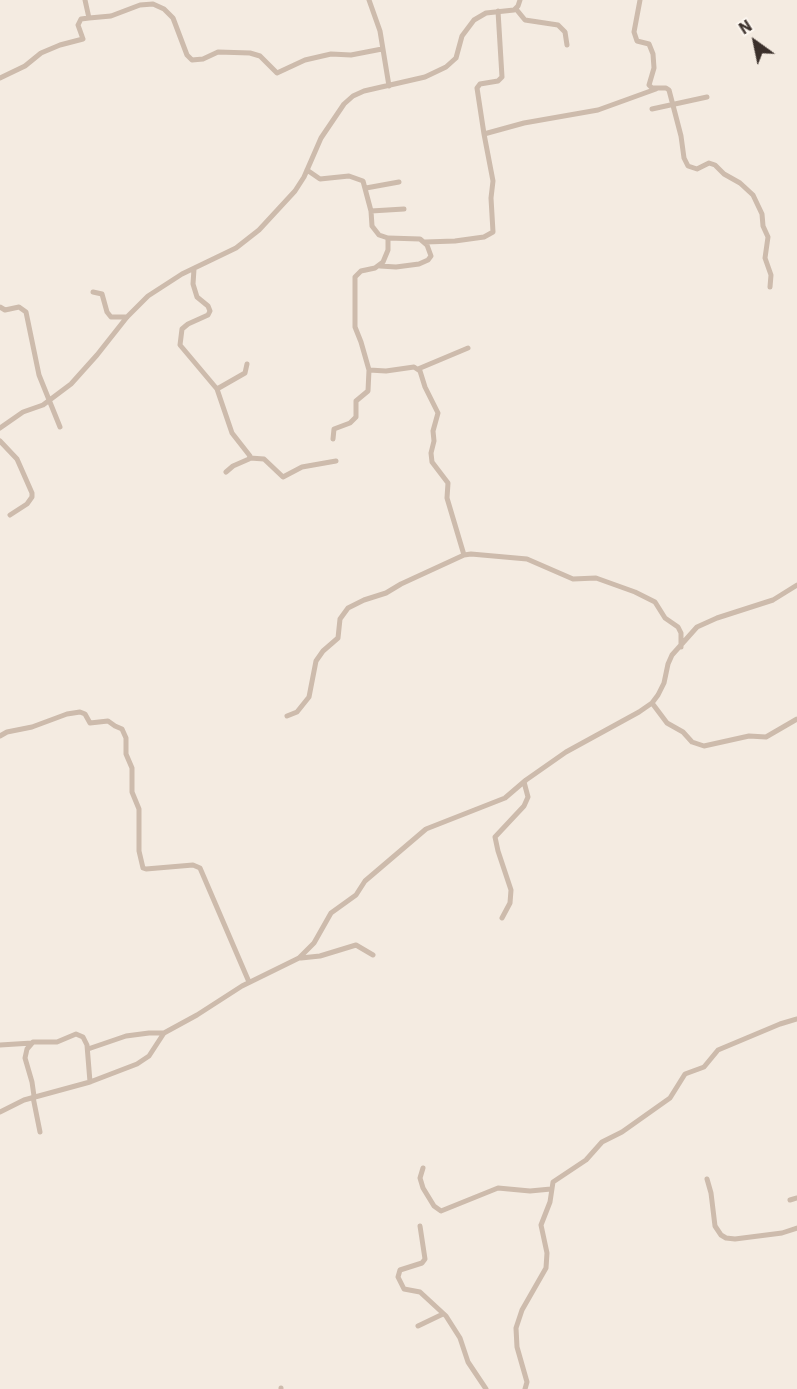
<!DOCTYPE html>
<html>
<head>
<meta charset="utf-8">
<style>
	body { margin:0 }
	#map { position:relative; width:797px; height:1389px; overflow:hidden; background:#f4ebe1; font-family:"IBM Plex Sans",sans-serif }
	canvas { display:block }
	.north { position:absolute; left:725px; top:12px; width:60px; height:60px; -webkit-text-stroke:4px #fbf5ee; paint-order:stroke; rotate:327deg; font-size:16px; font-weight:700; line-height:24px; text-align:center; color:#3b302b }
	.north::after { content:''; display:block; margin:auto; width:21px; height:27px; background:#3b302b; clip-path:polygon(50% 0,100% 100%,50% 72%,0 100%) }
</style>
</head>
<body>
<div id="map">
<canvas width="797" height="1389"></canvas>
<div class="north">N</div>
</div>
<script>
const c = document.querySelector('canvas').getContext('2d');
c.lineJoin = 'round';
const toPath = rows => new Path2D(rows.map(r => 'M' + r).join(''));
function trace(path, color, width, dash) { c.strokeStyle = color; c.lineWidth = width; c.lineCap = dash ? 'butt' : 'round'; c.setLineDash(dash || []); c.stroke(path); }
const minor = toPath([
	[369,0,380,31,389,86],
	[640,0,634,32,637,41,649,44,653,54,654,68,649,85,652,88,666,88,669,90,681,136,684,158,688,166,697,169,709,163,715,165,724,174,740,183,753,195,762,214,763,226,768,237,765,258,771,275,770,287],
	[516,9,525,20,558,25,565,32,567,45],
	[498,11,502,77,498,81,480,84,477,88,484,134,524,123,598,110,656,89],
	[89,18,111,16,140,5,153,4,164,9,173,18,187,55,192,60,203,59,218,52,250,53,260,56,277,73,305,60,331,54,351,55,382,49],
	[0,78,25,66,41,53,60,45,83,39,78,25,81,19,89,18,85,0],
	[652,109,707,97],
	[307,170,320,179,349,176,363,181,371,211,372,226,379,235,388,238,388,250,383,262,375,268,361,271,355,277,355,327,361,342,369,370,386,371,414,367,420,371,425,387,438,413,433,431,434,441,431,453,432,462,448,483,447,498,464,555,471,554,527,559,573,579,596,578,635,592,655,602,665,618,678,627,681,633,681,647],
	[366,188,399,182],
	[371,211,404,209],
	[425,242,455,241,484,237,493,232,491,198,493,181,484,134],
	[380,266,396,267,419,264,428,260,431,256,427,245,420,239,388,238],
	[194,269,193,284,197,297,208,306,210,311,208,315,188,324,182,329,180,345,217,389,232,433,250,456,249,459,233,466,226,472],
	[93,292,102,294,107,312,111,317,127,317],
	[0,307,5,310,19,307,26,312,39,375,60,427],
	[418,369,468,348],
	[217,389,245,373,247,364],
	[0,428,23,412,43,405,71,384,97,355,127,317,148,296,182,274,236,248,259,230,295,191,304,177,321,138,344,104,353,96,364,91,425,77,446,67,456,58,462,36,474,20,486,13,514,10,518,6,520,0],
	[333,439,334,429,350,423,356,417,356,401,368,391,369,370],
	[0,441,17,459,32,493,32,497,27,504,10,515],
	[250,458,264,459,283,477,302,467,336,461],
	[652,703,667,723,683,732,692,742,704,746,749,736,766,737,797,719],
	[287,716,297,712,309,697,316,661,323,651,338,638,340,619,348,608,364,600,386,593,401,584,464,555],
	[0,736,7,732,32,727,67,714,80,712,85,714,90,723,108,721,115,726,122,729,126,738,126,754,132,768,132,792,139,809,139,851,143,868,146,869,193,865,200,868,249,982],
	[502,918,510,903,511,890,498,851,495,837,524,806,528,797,524,782],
	[301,958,320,956,356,945,373,955],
	[0,1045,32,1043],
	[88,1049,126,1036,149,1033,164,1033],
	[34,1096,32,1082,25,1058,27,1049,33,1042,57,1042,76,1034,83,1037,87,1045,90,1082],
	[33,1097,40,1132],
	[0,1112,24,1100,90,1082,137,1064,149,1056,164,1033,197,1015,242,986,299,958,314,943,331,913,356,895,365,881,426,829,505,798,526,780,566,752,639,712,652,703,658,695,664,683,668,664,672,655,697,627,717,618,773,600,797,585],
	[423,1168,420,1178,423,1188,434,1206,441,1211,498,1188,530,1191,551,1189],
	[707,1179,711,1193,715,1226,721,1235,726,1238,735,1239,782,1233,797,1228],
	[790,1200,797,1198],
	[420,1226,425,1259,422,1263,400,1270,398,1277,404,1289,420,1292,446,1316,460,1338,468,1362,486,1389],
	[418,1326,443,1314],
	[281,1388,281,1389],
	[525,1389,527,1382,517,1347,516,1328,522,1310,546,1268,547,1253,541,1225,550,1202,553,1182,586,1160,602,1142,622,1132,670,1098,685,1074,704,1067,718,1050,780,1024,797,1019]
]);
trace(minor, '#cdbbac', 5);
</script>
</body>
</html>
